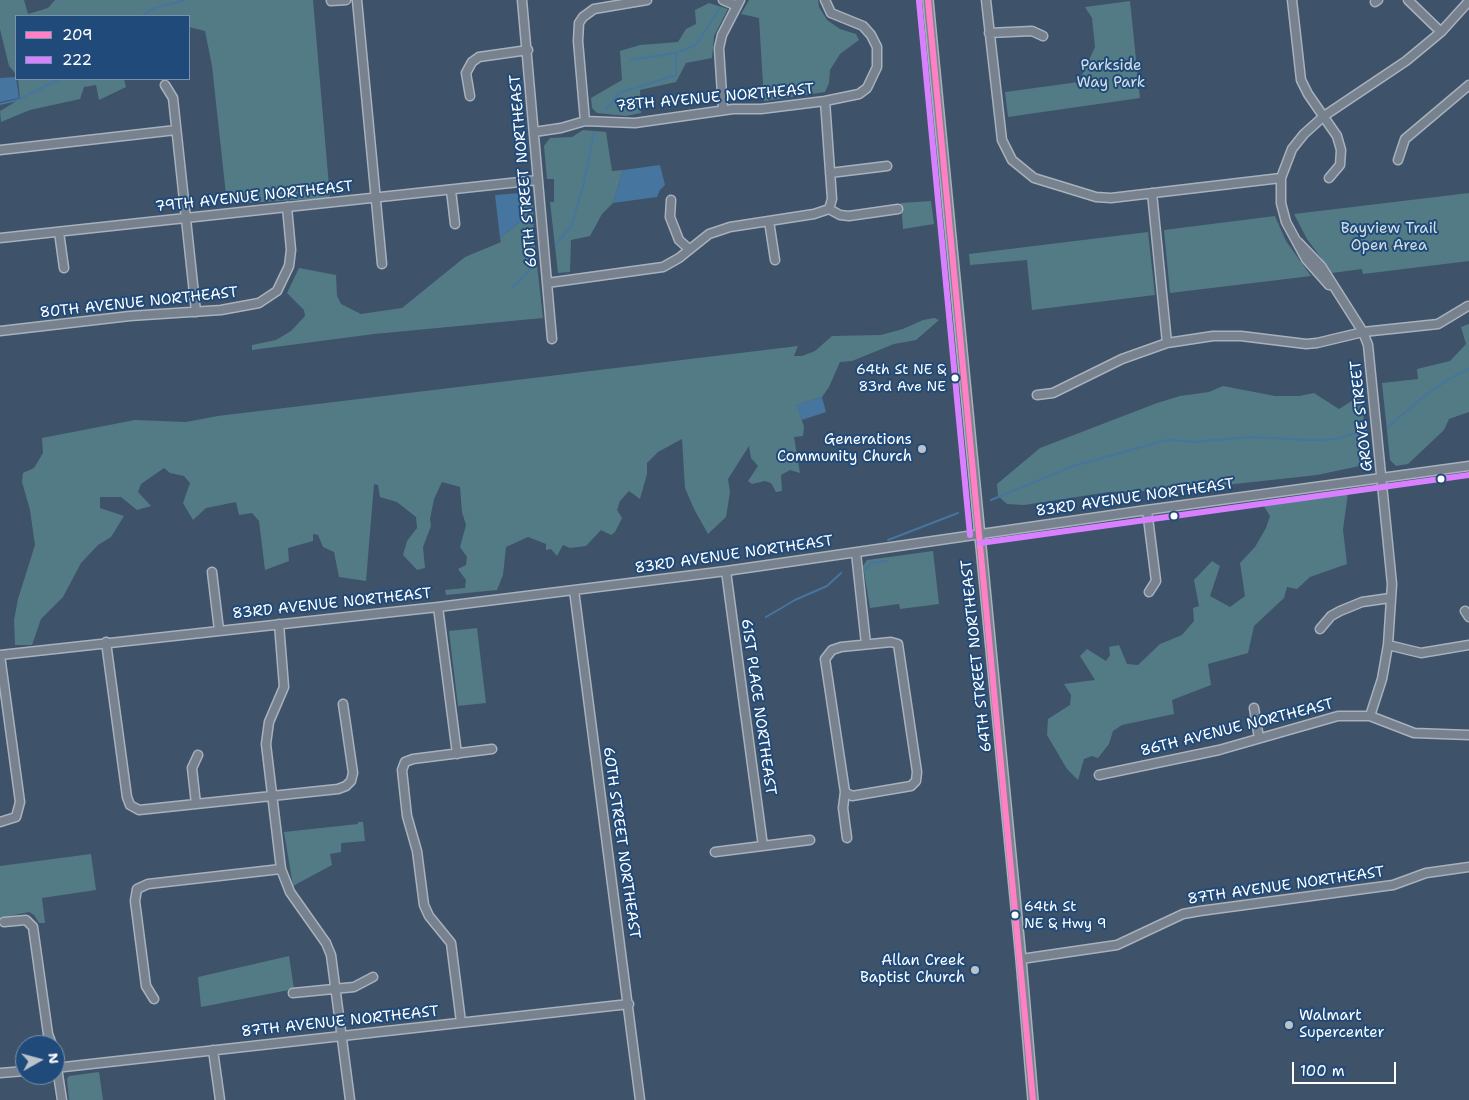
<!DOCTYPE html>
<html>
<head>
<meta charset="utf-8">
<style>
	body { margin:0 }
	#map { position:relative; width:1469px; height:1100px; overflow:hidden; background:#3e5269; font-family:"Shantell Sans",sans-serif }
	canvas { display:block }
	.legend { position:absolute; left:15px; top:15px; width:175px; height:65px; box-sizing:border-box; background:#1f4a7a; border:1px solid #7992af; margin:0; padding:6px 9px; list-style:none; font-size:15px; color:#fff }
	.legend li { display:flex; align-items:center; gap:10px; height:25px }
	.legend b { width:25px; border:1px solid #7992af }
	.north { position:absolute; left:15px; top:1035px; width:50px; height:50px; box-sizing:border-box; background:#1f4a7a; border:1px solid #7992af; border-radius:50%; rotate:83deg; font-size:14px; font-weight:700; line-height:20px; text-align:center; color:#fff }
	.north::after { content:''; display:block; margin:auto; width:18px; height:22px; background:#bbc2ca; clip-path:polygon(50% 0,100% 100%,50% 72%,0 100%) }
	.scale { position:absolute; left:1292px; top:1062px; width:104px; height:22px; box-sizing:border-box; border:2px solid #fff; border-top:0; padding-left:6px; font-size:15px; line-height:18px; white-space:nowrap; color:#fff; -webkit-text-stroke:4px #1f4a7a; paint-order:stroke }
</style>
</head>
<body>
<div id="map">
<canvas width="1469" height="1100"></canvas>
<ul class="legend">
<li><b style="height:6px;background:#ff80c5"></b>209</li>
<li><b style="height:6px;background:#d880ff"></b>222</li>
</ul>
<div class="north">N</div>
<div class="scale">100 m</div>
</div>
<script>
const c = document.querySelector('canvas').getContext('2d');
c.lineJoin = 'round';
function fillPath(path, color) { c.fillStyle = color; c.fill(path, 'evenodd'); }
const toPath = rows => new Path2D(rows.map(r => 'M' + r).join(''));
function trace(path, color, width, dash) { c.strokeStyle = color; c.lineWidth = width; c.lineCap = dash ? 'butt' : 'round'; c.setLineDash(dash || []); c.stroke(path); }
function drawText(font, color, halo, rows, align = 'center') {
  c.font = font + ' "Shantell Sans",sans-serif'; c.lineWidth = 4; c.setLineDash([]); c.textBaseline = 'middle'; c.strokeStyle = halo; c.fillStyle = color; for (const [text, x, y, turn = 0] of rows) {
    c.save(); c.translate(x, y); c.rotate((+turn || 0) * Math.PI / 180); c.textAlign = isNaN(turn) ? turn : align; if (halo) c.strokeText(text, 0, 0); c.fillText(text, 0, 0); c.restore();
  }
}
const green = toPath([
	[0,0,24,0,28,14,48,8,55,0,313,0,330,198,227,204,212,66,205,31,189,27,189,16,16,16,16,74,9,66,0,29],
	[749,0,818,0,819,7,827,20,840,29,856,34,859,40,840,54,830,70,829,83,825,92,764,101,759,18,741,14],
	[1130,1,1140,98,1008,117,1005,92,1079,82,1095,47,1092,18,1085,7],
	[709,3,728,9,714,36,712,58,686,63,676,82,640,90,641,113,626,116,597,113,592,108,591,98,622,80,620,51,640,45,678,42,686,29,696,24,695,10],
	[18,79,124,79,126,87,99,100,96,85,84,87,80,99,30,110,1,122,0,111,20,99],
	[583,130,606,132,612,171,623,170,613,203,602,214,590,236,571,240,570,272,558,273,550,202,554,202,554,179,547,179,544,146,550,138,572,137],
	[519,193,524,193,533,204,534,238,543,318,374,334,252,350,252,345,276,340,291,331,305,316,304,310,287,293,299,268,336,275,337,296,341,304,361,314,402,308,465,257,501,242,500,238,522,220],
	[1469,193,1469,261,1363,274,1362,269,1332,273,1307,239,1294,214],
	[931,201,934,224,903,229,901,203],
	[1275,216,1286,241,1311,276,1170,293,1164,230],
	[1148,232,1155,295,1032,310,1027,260,970,265,969,254],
	[934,318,939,320,916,340,894,344,852,361,840,362,829,387,822,397,797,405,804,427,803,436,794,437,800,473,790,470,781,475,782,491,776,492,771,483,765,481,752,484,748,481,758,466,751,458,749,446,728,479,730,492,726,517,708,534,694,509,685,488,682,439,658,452,647,463,647,474,640,499,629,491,620,501,617,510,622,518,615,532,611,535,601,530,586,546,570,548,563,545,557,556,551,549,546,550,546,544,528,537,506,547,503,575,497,590,446,595,445,590,465,588,466,580,458,569,466,565,467,557,460,547,466,525,462,512,460,487,442,482,434,499,430,519,431,526,423,547,425,568,417,570,403,555,407,541,417,528,416,517,397,502,380,497,378,485,374,484,366,581,339,577,334,552,323,547,318,535,313,534,313,541,288,548,289,561,265,570,259,521,252,513,239,515,236,502,206,508,193,520,183,503,190,483,184,476,170,473,164,468,141,484,138,492,151,506,137,510,121,497,100,497,100,508,124,516,111,537,98,545,81,563,63,597,41,619,32,645,15,645,14,620,18,599,35,545,30,510,22,482,23,473,34,468,43,453,42,438,135,420,186,422,218,416,798,346,794,356,802,356,815,351,832,336,881,335,903,329,923,320],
	[1469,324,1469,412,1449,419,1444,430,1408,464,1396,466,1390,460,1382,383,1418,379,1417,369,1450,361,1466,344,1461,327],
	[1223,386,1275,396,1299,396,1314,393,1339,409,1361,395,1369,464,1317,475,1180,490,1109,492,1024,505,1007,504,998,496,997,484,1040,448,1157,403,1180,396,1209,392],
	[1348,492,1343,530,1347,564,1310,577,1297,589,1287,587,1284,598,1254,626,1248,653,1208,664,1211,685,1172,700,1174,714,1122,725,1113,731,1109,744,1098,758,1092,756,1084,759,1078,780,1067,769,1047,735,1048,719,1070,705,1071,695,1064,684,1095,680,1080,656,1087,649,1106,661,1110,655,1109,647,1119,645,1127,664,1138,665,1160,644,1182,635,1194,621,1193,608,1199,606,1194,580,1212,561,1220,566,1210,596,1230,607,1245,596,1240,563,1255,547,1266,528,1270,516,1262,503],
	[933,551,939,604,900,609,899,604,870,608,863,566,867,560],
	[477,628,486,703,458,706,449,631],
	[358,822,363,822,365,841,341,843,341,852,330,854,332,865,293,886,284,832,358,824],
	[91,854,96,890,42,898,45,923,39,923,34,915,29,912,0,918,0,866],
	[289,956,294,989,201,1007,198,977],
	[99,1072,103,1100,69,1100,67,1079,69,1076]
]);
const water = toPath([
	[16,77,19,98,0,102,0,78],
	[660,165,665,185,660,190,657,197,613,203,623,170],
	[519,193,522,220,500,238,495,195],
	[822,397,826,412,802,420,796,405]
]);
const stream = toPath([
	[143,16,151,9,185,0],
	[631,60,675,53],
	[0,104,18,100,60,79],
	[606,110,619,93,676,75,676,53,696,45,720,8],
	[556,244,571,227,584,183,594,133],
	[512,287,525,276,535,261],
	[1388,427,1418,401,1447,380,1469,369],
	[991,500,1073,466,1167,440,1194,442,1250,437,1311,440,1336,439,1366,430],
	[888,540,958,513],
	[865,571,871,563,887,561],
	[766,617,795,600,827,586,841,573]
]);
const minor = toPath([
	[357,0,382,264],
	[522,0,552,339],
	[723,0,737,6],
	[986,0,1002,140,1012,160,1034,178,1096,197,1111,198,1281,178],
	[1292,0,1301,80,1308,94,1337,136,1341,150,1340,165,1329,178],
	[1408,0,1441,32],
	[331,1,346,0],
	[1375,2,1378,0],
	[989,33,1032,31,1043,36],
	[165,85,173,98,196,312],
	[470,96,466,73,472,62,479,57,528,50],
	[825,101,832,199,829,209],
	[723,110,719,48,722,35,740,0],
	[585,121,578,41,579,23,583,17,594,9,647,0],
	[534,132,561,128,585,121,635,123,733,109,761,109,825,101,859,94,867,88,877,67,877,47,871,35,863,26,831,13,825,0],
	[0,150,176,130],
	[1398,160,1405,139,1469,85],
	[830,173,887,166],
	[451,190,455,224],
	[1152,193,1167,343],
	[671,200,670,217,679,240,689,249],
	[769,221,775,260],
	[59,232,64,268],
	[0,238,538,180],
	[1298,242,1321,266,1363,332,1368,345,1392,584,1388,645,1382,679,1370,716],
	[547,283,663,267,679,258,709,234,730,227,814,214,829,209,840,215,849,216,898,209],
	[1329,285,1306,259,1286,222,1281,203,1281,178,1292,149,1304,134,1324,116,1406,61,1441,32,1469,1],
	[0,331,130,316,221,310,259,303,277,291,289,266,291,250,287,207],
	[1037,395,1053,393,1122,359,1167,343,1213,336,1241,336,1306,344,1317,343,1363,332,1438,324,1468,306],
	[1147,510,1156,581,1149,592],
	[856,553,866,644],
	[726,571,763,846],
	[212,572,219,630],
	[574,590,640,1100],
	[438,607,457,754],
	[1465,611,1469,617],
	[279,624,284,687,269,722,266,744,281,869,290,892,326,943,331,955,350,1100],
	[1320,629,1331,616,1340,611,1362,602,1390,598],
	[106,642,127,797,130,805,139,810,338,789,346,786,351,781,353,773,343,704],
	[1388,645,1421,653,1469,645],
	[0,655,438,607,726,571,1147,510,1469,466],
	[1254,708,1259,738],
	[1099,775,1219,750,1338,716,1370,716,1414,733,1469,735],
	[845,792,852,796,911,786,916,781,917,772,898,644,891,642,841,647,832,650,825,659,845,792,843,808,847,838],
	[196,804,192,768,198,755],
	[0,822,16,817,20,802,0,655],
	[715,852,810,840],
	[4,922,26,920,33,927,48,1034,52,1045],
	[1021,959,1117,945,1183,914,1200,911,1393,885,1426,873,1469,867],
	[293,993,354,987,373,977],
	[154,999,146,986,135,901,137,889,148,884,281,869],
	[461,1022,451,943,429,916,424,905,417,851,407,816,402,770,405,762,413,759,492,749],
	[213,1050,220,1100],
	[55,1055,62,1100],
	[55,1068,629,1004],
	[0,1073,25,1071]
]);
const major = toPath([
	[928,0,1021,959,1033,1100]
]);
const bus1 = toPath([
	[928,0,1033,1100]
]);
const bus2 = toPath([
	[919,1,970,535],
	[980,543,1469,475]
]);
const markers = [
	[955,378,4.5,"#fff"],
	[922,449,5,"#bbc2ca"],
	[1441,479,4.5,"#fff"],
	[1174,516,4.5,"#fff"],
	[1015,915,4.5,"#fff"],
	[975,970,5,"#bbc2ca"],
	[1289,1025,5,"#bbc2ca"]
];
const busNames = [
	["64th St NE &",946,370],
	["83rd Ave NE",946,387],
	["64th St",1024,907,"left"],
	["NE & Hwy 9",1024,924,"left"]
];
const parkNames = [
	["Parkside",1111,66],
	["Way Park",1111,83],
	["Bayview Trail",1389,229],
	["Open Area",1389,246]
];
const streetNames = [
	["78TH AVENUE NORTHEAST",715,98,-5],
	["60TH STREET NORTHEAST",524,171,-95],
	["79TH AVENUE NORTHEAST",254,197,-6],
	["80TH AVENUE NORTHEAST",139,303,-6],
	["GROVE STREET",1362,416,-96],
	["83RD AVENUE NORTHEAST",1135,498,-8],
	["83RD AVENUE NORTHEAST",734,555,-8],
	["83RD AVENUE NORTHEAST",332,604,-6],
	["64TH STREET NORTHEAST",977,656,-96],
	["61ST PLACE NORTHEAST",758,707,82],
	["86TH AVENUE NORTHEAST",1237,728,-14],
	["60TH STREET NORTHEAST",621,843,82],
	["87TH AVENUE NORTHEAST",1286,886,-8],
	["87TH AVENUE NORTHEAST",340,1022,-6]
];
const poiNames = [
	["Generations",912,440],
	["Community Church",912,457],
	["Allan Creek",965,961],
	["Baptist Church",965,978],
	["Walmart",1299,1016,"left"],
	["Supercenter",1299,1033,"left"]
];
fillPath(green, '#537b85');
fillPath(water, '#46759f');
trace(stream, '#46759f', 2);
trace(minor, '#a8b1bc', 11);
trace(major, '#a8b1bc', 12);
trace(minor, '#77828e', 8);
trace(major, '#7c8690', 9);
trace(bus1, '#ff80c5', 6);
trace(bus2, '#d880ff', 6);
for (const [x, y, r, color] of markers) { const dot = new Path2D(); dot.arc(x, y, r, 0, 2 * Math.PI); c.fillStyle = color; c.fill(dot); trace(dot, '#1f4a7a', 2); }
drawText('14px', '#fff', '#1f4a7a', busNames, 'right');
drawText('15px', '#d5e0e2', '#1f4a7a', parkNames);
drawText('15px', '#fff', '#1f4a7a', streetNames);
drawText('15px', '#fff', '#1f4a7a', poiNames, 'right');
</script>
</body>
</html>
